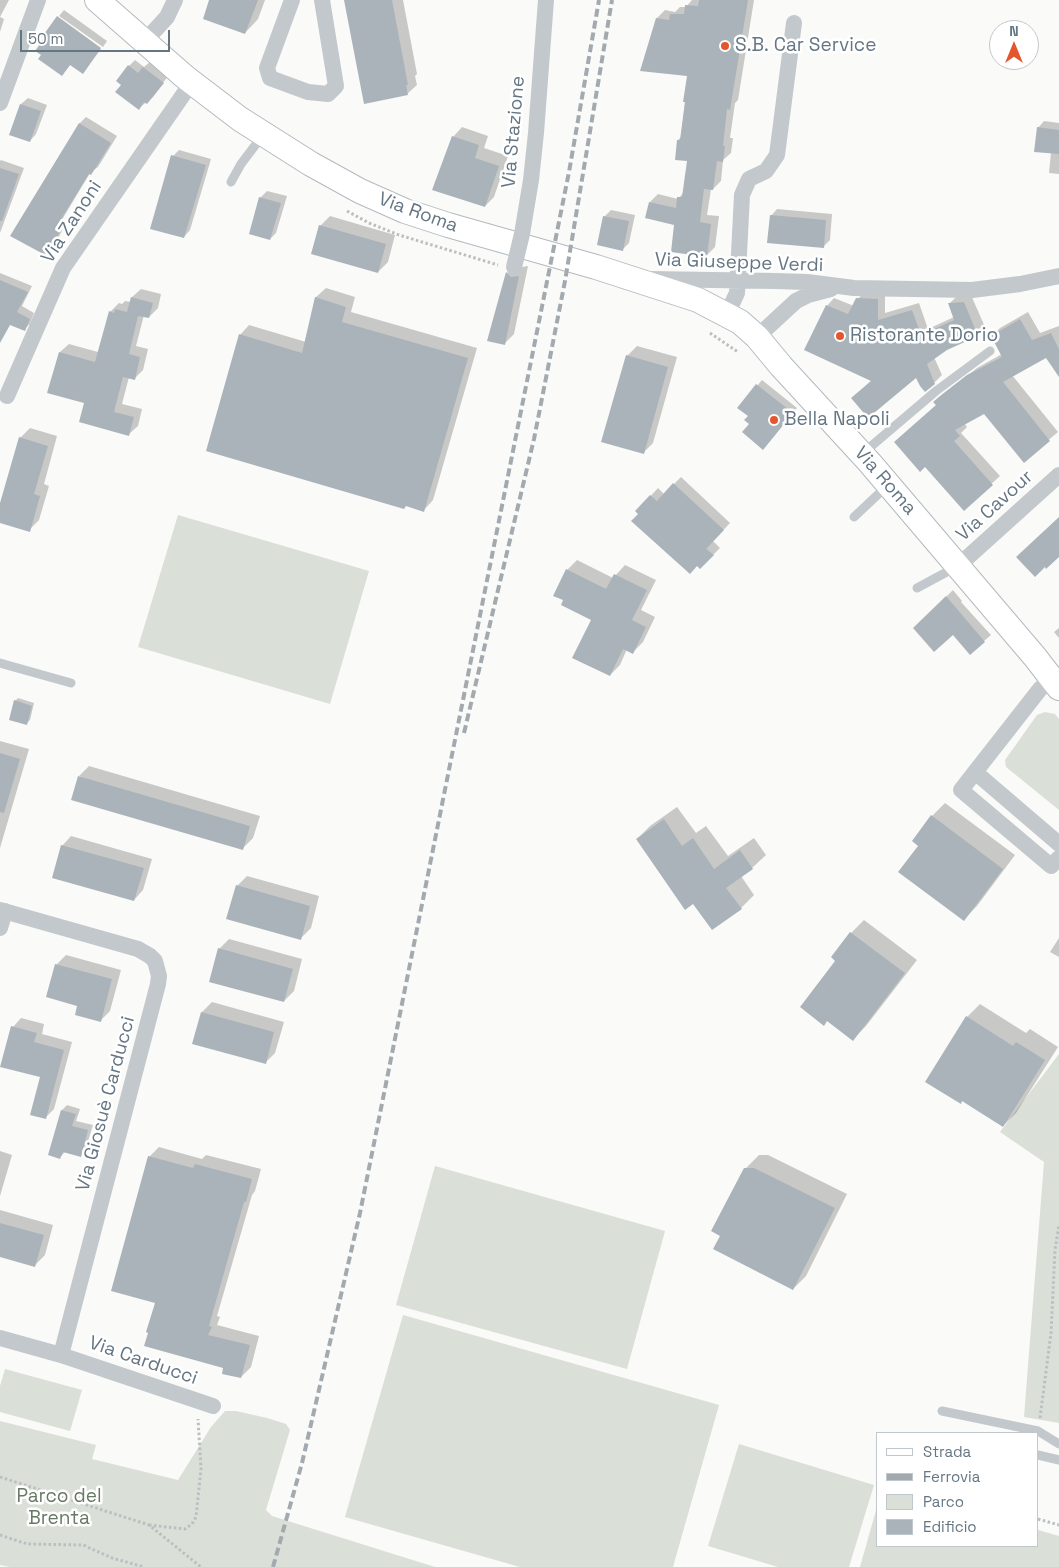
<!DOCTYPE html>
<html>
<head>
<meta charset="utf-8">
<style>
	body { margin:0 }
	#map { position:relative; width:1059px; height:1567px; overflow:hidden; background:#fafaf8; font-family:"Space Grotesk",sans-serif }
	canvas { display:block }
	.legend { position:absolute; left:876px; top:1432px; width:162px; height:115px; box-sizing:border-box; background:#fff; border:1px solid #c1c8cd; margin:0; padding:6px 9px; list-style:none; font-size:15px; color:#657683 }
	.legend li { display:flex; align-items:center; gap:10px; height:25px }
	.legend b { width:25px; border:1px solid #c1c8cd }
	.north { position:absolute; left:989px; top:20px; width:50px; height:50px; box-sizing:border-box; background:#fff; border:1px solid #c1c8cd; border-radius:50%; rotate:0deg; font-size:14px; font-weight:700; line-height:20px; text-align:center; color:#657683 }
	.north::after { content:''; display:block; margin:auto; width:18px; height:22px; background:#e4572e; clip-path:polygon(50% 0,100% 100%,50% 72%,0 100%) }
	.scale { position:absolute; left:20px; top:30px; width:150px; height:22px; box-sizing:border-box; border:2px solid #657683; border-top:0; padding-left:6px; font-size:15px; line-height:18px; white-space:nowrap; color:#657683; -webkit-text-stroke:4px #fff; paint-order:stroke }
</style>
</head>
<body>
<div id="map">
<canvas width="1059" height="1567"></canvas>
<ul class="legend">
<li><b style="height:6px;background:#fff"></b>Strada</li>
<li><b style="height:6px;background:#a2aab0"></b>Ferrovia</li>
<li><b style="height:14px;background:#dadfd7"></b>Parco</li>
<li><b style="height:14px;background:#aab3b9"></b>Edificio</li>
</ul>
<div class="north">N</div>
<div class="scale">50 m</div>
</div>
<script>
const c = document.querySelector('canvas').getContext('2d');
c.lineJoin = 'round';
function fillPath(path, color) { c.fillStyle = color; c.fill(path, 'evenodd'); }
const toPath = rows => new Path2D(rows.map(r => 'M' + r).join(''));
function trace(path, color, width, dash) { c.strokeStyle = color; c.lineWidth = width; c.lineCap = dash ? 'butt' : 'round'; c.setLineDash(dash || []); c.stroke(path); }
function drawText(font, color, halo, rows, align = 'center') {
  c.font = font + ' "Space Grotesk",sans-serif'; c.lineWidth = 5; c.setLineDash([]); c.textBaseline = 'middle'; c.strokeStyle = halo; c.fillStyle = color; for (const [text, x, y, turn = 0] of rows) {
    c.save(); c.translate(x, y); c.rotate((+turn || 0) * Math.PI / 180); c.textAlign = isNaN(turn) ? turn : align; if (halo) c.strokeText(text, 0, 0); c.fillText(text, 0, 0); c.restore();
  }
}
const green = toPath([
	[178,515,369,571,330,704,138,647],
	[1045,712,1055,714,1059,719,1059,810,1006,767,1005,760,1037,715],
	[1059,1054,1059,1423,1024,1417,1044,1162,1000,1132],
	[435,1166,665,1231,627,1369,396,1305],
	[403,1315,719,1405,673,1567,520,1567,345,1517],
	[5,1369,82,1390,70,1431,0,1412,0,1386],
	[225,1411,236,1411,267,1418,286,1424,290,1430,266,1510,272,1516,435,1567,10,1567,0,1565,0,1421,96,1445,92,1459,178,1480,211,1427],
	[739,1444,874,1485,849,1567,778,1567,708,1546],
	[878,1503,878,1546,1038,1546,1038,1530,1059,1536,1059,1567,860,1567]
]);
const shadow = toPath([
	[0,0,9,0,0,17,4,19,0,32],
	[211,0,265,0,258,19,245,33],
	[346,0,403,0,417,74,415,76,417,85,407,94],
	[692,0,754,0,738,100,735,103,730,138,733,138,731,153,723,160,721,181,713,189,711,189,707,215,719,216,715,247,707,255,675,224,650,202,658,194,678,199,684,192,688,160,678,140,681,137,688,75,657,18,665,10,675,12,680,7,686,7],
	[64,10,107,41,103,47,59,16],
	[57,18,101,49,83,73,71,64,62,74],
	[135,60,144,67,150,62,168,76,153,97,139,108,123,85,129,66],
	[28,98,47,105,36,134,30,141,21,104],
	[86,117,117,136,98,167,90,173,60,223,65,225,53,248,47,254,12,235,80,123],
	[1044,121,1059,123,1059,174,1049,173,1051,152,1038,128],
	[462,127,488,136,484,148,508,156,494,197,485,206,453,137],
	[179,150,211,159,190,230,184,237,173,156],
	[1,160,24,168,0,233,0,161],
	[267,191,287,196,276,233,270,239,250,234,261,197],
	[777,209,832,214,830,240,823,247,771,216],
	[611,210,635,215,629,243,622,250,604,217],
	[330,216,395,235,388,262,378,272,320,226],
	[517,263,522,267,528,266,514,334,504,344,507,273],
	[0,273,32,286,22,306,34,313,30,324,24,329,0,319],
	[326,288,355,297,351,312,477,348,433,500,424,510,406,505,240,335,249,325,306,342,316,297],
	[141,289,161,294,158,308,149,317,144,315,136,346,148,349,143,370,134,379,129,377,122,404,142,409,138,426,129,434,86,402,60,352,69,344,98,352,110,312,119,303,122,304,125,301,131,302,132,297],
	[865,291,885,292,885,313,919,303,928,329,954,317,950,303,957,296,971,295,985,327,977,335,946,349,934,357,942,375,934,383,917,376,853,398,872,380,827,306,834,298,854,306,858,299],
	[1028,312,1040,333,1059,326,1059,374,1046,356,1012,375,1058,432,1024,461,984,412,964,423,967,427,961,433,1000,476,964,509,937,404,935,402,977,368,1002,354,992,336,1000,328],
	[637,346,677,357,653,443,643,453,627,356],
	[762,380,797,408,768,443,751,424,749,416,738,408],
	[30,428,57,436,44,484,49,486,39,520,29,530,0,522,0,507,20,438],
	[681,477,730,523,713,541,720,548,700,568,637,511,658,488,664,494],
	[577,560,613,578,625,565,656,580,641,610,655,617,643,642,633,652,627,649,620,665,610,675,592,619,567,570],
	[953,590,962,601,961,602,991,635,984,641,953,633,915,628],
	[1059,628,1059,638,1054,632],
	[18,698,34,703,30,720,27,723,15,701],
	[0,741,29,749,0,848],
	[89,766,260,816,253,838,243,848,79,776],
	[945,803,1015,855,977,906,964,919,919,845,932,816],
	[677,807,696,833,706,826,728,856,754,838,766,855,752,868,741,876,754,895,741,908,694,902,637,839,650,826],
	[71,836,152,859,143,890,134,900,62,846],
	[247,876,319,896,311,928,301,938,237,886],
	[864,920,917,960,866,1026,853,1039,837,961,851,933],
	[1059,938,1059,957,1050,952],
	[229,939,302,959,294,991,284,1001,219,949],
	[66,955,121,970,110,1011,100,1021,56,965],
	[212,1002,284,1022,275,1053,265,1063,194,1043,202,1012],
	[980,1004,1026,1033,1030,1029,1058,1047,1016,1113,1003,1126,963,1100,960,1103,967,1017],
	[21,1018,44,1024,42,1034,72,1042,54,1109,45,1118,41,1076,13,1027],
	[67,1105,80,1109,76,1121,93,1125,85,1151,80,1156,65,1152,60,1157,62,1110],
	[159,1147,202,1159,206,1155,261,1169,255,1191,252,1195,217,1316,220,1317,217,1325,259,1336,251,1367,241,1377,224,1367,157,1302,149,1157],
	[0,1151,12,1155,0,1196],
	[759,1155,768,1155,847,1194,806,1276,793,1289,722,1235,745,1169],
	[0,1210,53,1225,45,1255,35,1265,0,1256]
]);
const building = toPath([
	[209,0,258,0,245,34,203,19],
	[344,0,392,0,408,85,406,85,408,95,364,104],
	[699,0,748,0,730,110,727,109,723,146,725,146,723,162,717,161,713,190,704,189,700,222,711,224,707,257,671,252,674,225,645,218,649,202,676,208,677,197,682,197,687,161,675,160,677,140,680,140,685,102,683,102,687,76,640,71,656,18,669,20,670,14,684,14,685,5,698,6],
	[57,16,101,48,83,74,70,65,62,76,38,59,41,55,35,51,44,38,42,37],
	[128,65,138,73,143,67,164,83,147,104,144,102,139,110,115,92,121,85,116,81],
	[20,104,41,111,30,142,9,135],
	[79,123,111,143,91,175,89,174,55,229,60,232,47,256,10,236],
	[1037,127,1059,130,1059,154,1034,152],
	[452,136,479,145,475,158,499,166,485,207,432,190],
	[171,155,206,165,184,238,150,229],
	[0,168,19,174,2,221,0,221],
	[259,197,281,203,270,240,249,234],
	[770,215,826,220,824,248,767,243],
	[603,216,629,221,623,251,597,245],
	[319,225,386,244,378,273,311,254],
	[506,272,511,277,519,276,505,345,487,341],
	[0,280,28,292,17,312,30,319,25,331,10,325,0,343],
	[131,297,153,303,149,318,138,316,129,354,140,357,135,380,123,377,114,412,134,417,129,436,79,422,84,403,47,393,59,352,95,362,109,311,114,313,115,309,127,312],
	[315,297,346,307,342,322,468,358,424,512,406,506,404,509,206,451,239,334,302,353],
	[856,298,878,299,878,320,912,310,921,335,954,320,948,303,964,302,978,336,947,350,927,364,935,384,925,392,920,386,916,378,868,418,851,398,871,381,804,350,826,305,848,314],
	[1020,319,1032,340,1051,333,1059,349,1059,377,1046,358,1003,382,1050,441,1024,463,984,414,955,430,960,436,954,441,993,485,964,511,925,467,920,472,894,442,936,405,933,402,940,396,967,375,1002,357,991,336],
	[626,355,668,367,644,454,601,442],
	[756,384,793,413,763,450,742,432,749,424,744,420,748,416,737,408],
	[19,437,48,446,34,494,40,496,30,532,0,523,0,503],
	[673,483,724,530,706,549,714,555,700,569,697,566,690,574,631,521,638,514,635,511,650,495,657,501],
	[1059,517,1059,557,1046,569,1045,567,1035,577,1016,557],
	[566,569,606,589,614,574,647,590,632,620,646,627,633,654,623,649,610,676,572,658,591,620,561,605,563,600,553,596],
	[946,596,985,642,970,655,953,635,934,652,913,628],
	[14,700,32,706,27,725,9,720],
	[0,753,20,759,4,813,0,812],
	[78,776,250,826,243,850,71,800],
	[931,815,1003,869,964,921,898,872,918,846,912,841],
	[664,819,682,846,693,838,714,869,740,850,753,869,726,888,742,909,712,930,693,904,685,910,636,839],
	[61,845,144,868,134,901,52,878],
	[236,885,310,906,301,940,226,919],
	[850,932,905,973,853,1041,827,1021,824,1026,800,1007,835,961,831,957],
	[218,948,293,969,284,1002,209,982],
	[55,964,112,979,101,1022,75,1015,77,1006,46,997],
	[201,1012,274,1032,266,1064,192,1044],
	[966,1016,1013,1046,1016,1042,1045,1060,1003,1127,962,1101,961,1104,925,1082],
	[11,1026,37,1033,34,1042,64,1050,46,1119,30,1115,40,1077,0,1067],
	[61,1110,76,1114,72,1126,88,1130,81,1157,63,1152,60,1159,48,1155],
	[148,1156,193,1168,195,1164,252,1179,246,1202,244,1202,209,1326,212,1327,208,1335,250,1345,241,1378,222,1374,223,1368,144,1346,148,1333,146,1332,155,1303,111,1291],
	[744,1168,754,1168,835,1208,793,1290,713,1249,720,1236,711,1231],
	[0,1223,44,1235,35,1267,0,1257]
]);
const path = toPath([
	[347,211,369,223,399,235,498,265],
	[710,333,738,352],
	[1040,1418,1051,1333,1055,1250,1059,1225],
	[0,1477,149,1525,201,1567],
	[1038,1519,1059,1525],
	[149,1525,185,1529,192,1524,196,1517,201,1469,198,1419],
	[0,1535,27,1544,83,1545,112,1558,144,1567]
]);
const service = toPath([
	[231,182,241,164,263,135],
	[862,454,936,391,990,351],
	[854,517,888,485],
	[917,588,956,567],
	[0,663,71,683],
	[942,1411,1038,1431,1059,1444],
	[1038,1455,1059,1460]
]);
const minor = toPath([
	[292,0,267,68,270,78,308,92,328,94,336,86,322,0],
	[145,41,167,17,175,0],
	[0,103,38,0],
	[522,234,531,180,536,133,546,0],
	[650,279,775,281,807,282,854,288,972,290,1020,284,1059,276],
	[727,314,737,293,742,195,749,179,766,171,777,155,794,23],
	[757,337,796,301,808,295,831,289],
	[7,396,63,268,192,82],
	[958,566,1059,475],
	[1052,679,1040,689,961,790,1051,866,1059,858],
	[975,772,1059,844],
	[0,910,138,949,150,956,155,961,159,976,158,984,61,1355],
	[0,928,5,911],
	[0,1338,61,1355,213,1406]
]);
const secondary = toPath([
	[97,0,185,77,240,119,311,164,360,191,405,211,448,225,596,267,698,300,740,322,757,337,781,366,870,463,1035,657,1059,688]
]);
const rail = toPath([
	[464,733,534,439,565,281,612,0],
	[273,1567,302,1463,360,1213,569,172,599,0]
]);
const minorBridge = toPath([
	[514,267,522,234]
]);
const markers = [
	[725,46,5,"#e4572e"],
	[840,336,5,"#e4572e"],
	[774,420,5,"#e4572e"]
];
const poiNames = [
	["S.B. Car Service",735,46],
	["Ristorante Dorio",850,336],
	["Bella Napoli",784,420]
];
const streetNames = [
	["Via Stazione",514,132,-85],
	["Via Roma",418,213,20],
	["Via Zanoni",72,222,-57],
	["Via Giuseppe Verdi",739,263,2],
	["Via Roma",885,481,49],
	["Via Cavour",995,506,-42],
	["Via Giosuè Carducci",106,1104,-75],
	["Via Carducci",143,1361,19]
];
const parkNames = [
	["Parco del",59,1497],
	["Brenta",59,1519]
];
fillPath(green, '#dadfd7');
fillPath(shadow, '#0003');
fillPath(building, '#aab3b9');
trace(secondary, '#b3babf', 26);
trace(path, '#bbbfc2', 3, [2.5, 2.5]);
trace(service, '#c3c8cc', 9);
trace(minor, '#c3c8cc', 16);
trace(secondary, '#fff', 24);
trace(rail, '#a2aab0', 4, [8, 4]);
trace(minorBridge, '#c3c8cc', 16);
for (const [x, y, r, color] of markers) { const dot = new Path2D(); dot.arc(x, y, r, 0, 2 * Math.PI); c.fillStyle = color; c.fill(dot); trace(dot, '#fff', 2); }
drawText('19px', '#657683', '#fff', poiNames, 'left');
drawText('19px', '#657683', '#fff', streetNames);
drawText('19px', '#687a64', '#fff', parkNames);
</script>
</body>
</html>
